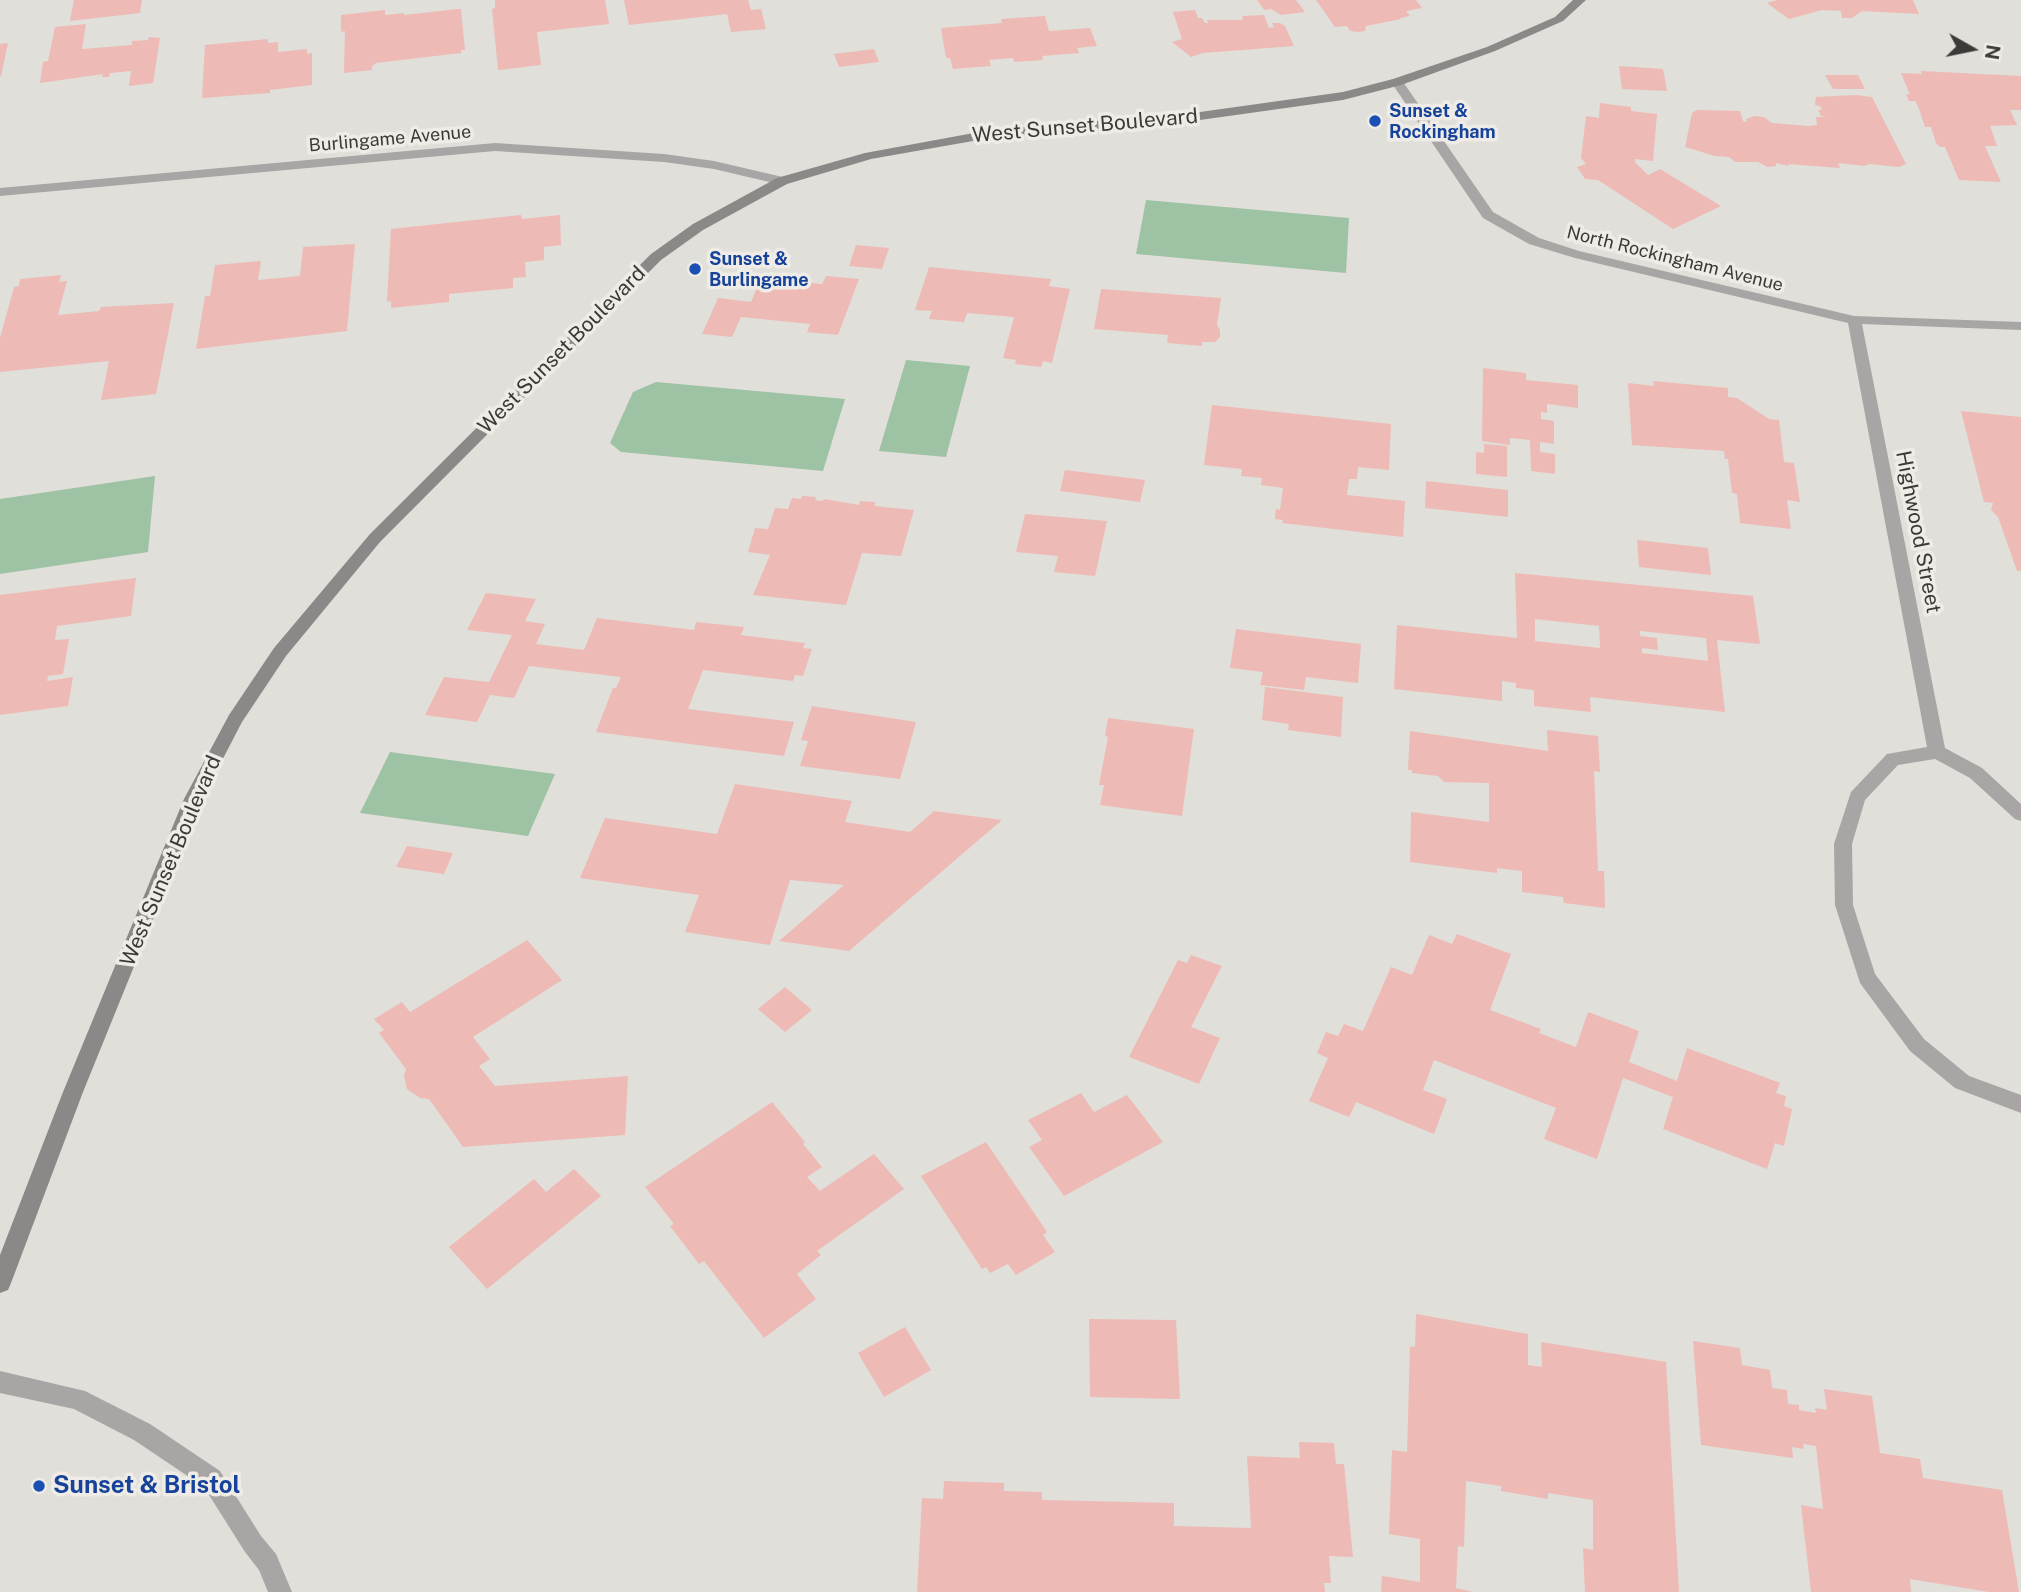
<!DOCTYPE html>
<html>
<head>
<meta charset="utf-8">
<style>
	body { margin:0 }
	#map { position:relative; width:2021px; height:1592px; overflow:hidden; background:#e1dfda; font-family:"Public Sans",sans-serif }
	canvas { display:block }
	.north { position:absolute; left:1937px; top:14px; width:70px; height:70px; -webkit-text-stroke:5px #efece7; paint-order:stroke; rotate:99deg; font-size:19px; font-weight:700; line-height:28px; text-align:center; color:#3b3a38 }
	.north::after { content:''; display:block; margin:auto; width:24px; height:32px; background:#3b3a38; clip-path:polygon(50% 0,100% 100%,50% 72%,0 100%) }
</style>
</head>
<body>
<div id="map">
<canvas width="2021" height="1592"></canvas>
<div class="north">N</div>
</div>
<script>
const c = document.querySelector('canvas').getContext('2d');
c.lineJoin = 'round';
function fillPath(path, color) { c.fillStyle = color; c.fill(path, 'evenodd'); }
const toPath = rows => new Path2D(rows.map(r => 'M' + r).join(''));
function trace(path, color, width, dash) { c.strokeStyle = color; c.lineWidth = width; c.lineCap = dash ? 'butt' : 'round'; c.setLineDash(dash || []); c.stroke(path); }
function drawText(font, color, halo, rows, align = 'center') {
  c.font = font + ' "Public Sans",sans-serif'; c.lineWidth = 7; c.setLineDash([]); c.textBaseline = 'middle'; c.strokeStyle = halo; c.fillStyle = color; for (const [text, x, y, turn = 0] of rows) {
    c.save(); c.translate(x, y); c.rotate((+turn || 0) * Math.PI / 180); c.textAlign = isNaN(turn) ? turn : align; if (halo) c.strokeText(text, 0, 0); c.fillText(text, 0, 0); c.restore();
  }
}
const green = toPath([
	[1146,200,1349,218,1346,273,1136,254],
	[906,360,970,366,946,457,879,451],
	[656,382,845,399,823,471,621,452,610,443,633,392],
	[155,476,148,552,0,574,0,499],
	[390,752,555,774,528,836,360,813]
]);
const building = toPath([
	[74,0,142,0,140,13,70,21],
	[495,0,605,0,609,24,537,32,541,65,498,70,492,9,495,8],
	[624,0,748,0,751,10,761,9,766,29,731,32,727,14,629,25],
	[1257,0,1296,0,1305,12,1281,15,1271,9,1264,10],
	[1316,0,1416,0,1422,8,1406,11,1410,16,1400,18,1401,19,1366,26,1365,31,1357,32,1350,31,1347,26,1335,27],
	[1777,0,1913,0,1919,14,1862,11,1852,18,1842,18,1841,11,1822,10,1789,19,1767,3],
	[458,9,461,9,465,50,461,50,461,53,376,63,372,66,372,70,344,73,345,31,341,32,341,15,385,10,385,15,404,13,404,15],
	[1195,10,1198,18,1202,18,1205,23,1208,23,1207,20,1243,20,1242,16,1264,15,1269,28,1274,27,1272,23,1280,23,1285,26,1294,46,1203,53,1191,57,1172,42,1182,39,1173,12],
	[1045,16,1049,31,1090,28,1097,46,1077,48,1079,53,1042,56,1043,60,1014,62,1013,58,989,60,991,66,953,69,950,58,946,58,941,28,1002,23,1001,19],
	[86,24,82,49,132,45,132,41,148,40,149,37,160,38,153,83,129,86,131,71,110,73,109,77,102,77,103,74,40,83,43,62,48,61,55,27],
	[268,39,268,43,278,42,278,52,307,49,307,54,312,53,312,85,270,90,270,93,202,98,205,45],
	[8,43,1,76,0,76,0,44],
	[874,49,879,62,839,67,834,54],
	[1619,66,1663,69,1667,91,1622,89],
	[1921,71,2021,76,2021,110,2010,110,2017,125,1990,126,1997,146,1985,146,2001,182,1959,180,1945,147,1940,147,1936,143,1931,127,1925,127,1918,106,1915,101,1909,101,1906,94,1910,95,1901,73,1922,74],
	[1825,75,1858,75,1865,89,1833,89],
	[1856,95,1872,97,1906,164,1899,167,1869,164,1865,166,1838,163,1840,168,1788,164,1789,166,1776,163,1776,166,1768,167,1758,162,1735,162,1729,157,1715,156,1685,147,1692,113,1697,110,1740,111,1743,121,1747,122,1746,119,1754,116,1764,117,1772,123,1808,126,1817,125,1816,117,1826,117,1821,116,1818,110,1822,110,1820,106,1815,105,1816,97],
	[1600,103,1631,107,1631,111,1657,114,1653,161,1635,159,1635,162,1648,175,1660,169,1721,206,1673,229,1598,180,1585,179,1577,167,1586,164,1581,158,1586,116,1599,118],
	[521,215,522,219,560,215,561,245,544,247,544,260,525,262,526,277,513,278,513,288,449,294,449,302,391,308,391,301,387,302,391,229],
	[355,244,347,331,196,349,205,296,210,296,215,265,261,261,258,280,300,276,303,247],
	[856,245,889,248,882,269,849,266],
	[929,267,1051,279,1049,286,1070,289,1052,363,1043,361,1041,367,1015,364,1016,360,1003,358,1014,317,967,313,964,322,929,319,932,311,915,310],
	[61,275,59,282,67,281,58,315,99,311,101,307,174,303,156,394,101,400,109,361,0,372,0,338,14,287,19,286,20,279],
	[826,276,859,279,838,335,807,332,810,324,741,317,732,337,702,334,718,298,751,302,761,278,822,284],
	[1101,289,1221,298,1217,325,1220,330,1220,337,1215,342,1202,342,1202,346,1167,343,1168,335,1094,329],
	[1483,368,1526,373,1526,380,1578,385,1578,408,1547,404,1547,413,1541,412,1541,419,1554,421,1554,444,1540,442,1540,452,1555,454,1555,474,1531,471,1530,440,1510,438,1510,445,1482,441],
	[1653,381,1728,388,1728,397,1737,398,1769,419,1779,420,1784,462,1794,463,1800,502,1787,500,1791,529,1740,523,1737,494,1732,493,1728,459,1725,459,1724,451,1632,445,1628,383,1654,386],
	[1212,405,1391,424,1389,470,1358,467,1357,479,1349,479,1347,495,1405,501,1403,537,1282,523,1283,520,1275,519,1276,509,1280,510,1283,488,1261,485,1262,478,1241,476,1242,469,1204,465],
	[1961,411,2021,417,2021,571,2017,571,1998,517,1991,510,1993,503,1984,502],
	[1484,444,1507,446,1507,477,1476,474,1476,452,1484,453],
	[1065,470,1145,480,1140,502,1060,491],
	[1426,481,1508,490,1508,517,1425,508],
	[802,496,816,497,815,500,823,501,824,499,859,505,860,501,875,502,875,506,914,510,901,556,862,553,846,605,753,595,770,555,748,552,755,528,768,529,775,508,788,509,792,498,801,499],
	[1025,514,1107,521,1095,576,1054,572,1058,556,1016,552],
	[1637,540,1708,548,1711,575,1639,567],
	[1515,573,1753,596,1760,644,1717,640,1725,712,1590,697,1591,712,1534,706,1534,690,1516,688,1516,683,1502,681,1502,701,1394,689,1397,625,1517,638],
	[1535,619,1599,626,1600,648,1535,641],
	[1640,631,1706,638,1708,661,1642,653,1642,648,1658,650,1657,638,1640,636],
	[136,578,131,616,57,626,55,640,69,639,63,674,48,676,47,681,73,677,68,706,0,715,0,595],
	[486,593,536,599,525,621,545,624,536,644,584,650,597,618,694,630,696,622,744,627,741,635,805,643,803,648,812,649,803,676,795,675,793,681,703,670,688,709,794,722,784,756,596,732,613,688,616,688,621,677,529,666,514,698,490,695,477,722,425,715,444,677,489,682,512,635,467,630],
	[1236,629,1361,644,1358,683,1306,677,1304,690,1260,685,1263,672,1230,668],
	[1265,687,1343,697,1341,737,1288,730,1289,724,1262,720],
	[812,706,916,722,900,779,800,766,808,741,801,740],
	[1108,718,1194,729,1182,816,1100,805,1104,785,1099,785,1108,737,1105,736],
	[1547,730,1598,736,1600,772,1594,771,1598,871,1604,871,1605,908,1564,903,1563,897,1522,892,1522,871,1497,868,1497,873,1410,862,1411,812,1489,822,1489,783,1444,782,1438,776,1412,773,1412,770,1408,770,1410,731,1548,751],
	[735,784,852,801,845,822,910,832,934,811,1002,820,849,951,779,941,844,885,790,880,770,945,685,932,699,895,580,878,605,818,717,834],
	[407,846,453,853,444,874,396,867],
	[1457,934,1511,954,1490,1010,1541,1029,1539,1033,1576,1047,1588,1012,1639,1031,1629,1062,1677,1081,1687,1048,1780,1083,1776,1093,1786,1096,1784,1106,1792,1109,1784,1146,1775,1143,1767,1169,1663,1129,1673,1097,1623,1078,1597,1159,1544,1139,1556,1108,1434,1060,1423,1090,1447,1099,1434,1134,1356,1102,1349,1117,1309,1101,1328,1058,1317,1053,1326,1032,1338,1036,1344,1024,1363,1031,1391,967,1412,975,1429,935,1452,944],
	[527,940,562,980,473,1037,490,1059,479,1066,495,1086,628,1076,625,1135,463,1147,429,1099,420,1098,407,1089,404,1076,406,1069,379,1033,384,1030,374,1019,402,1002,410,1012],
	[1191,955,1222,966,1191,1027,1220,1038,1199,1084,1129,1057,1178,960,1187,963],
	[785,987,812,1010,785,1032,758,1009],
	[1081,1093,1094,1112,1127,1095,1163,1142,1064,1196,1029,1147,1042,1140,1028,1120],
	[772,1102,805,1142,803,1144,822,1167,807,1177,820,1191,874,1154,904,1189,817,1251,821,1255,797,1274,816,1299,764,1338,704,1261,699,1264,670,1226,674,1224,645,1187],
	[986,1142,1047,1232,1043,1235,1055,1252,1016,1275,1008,1264,990,1273,986,1267,982,1269,921,1176],
	[574,1169,601,1196,487,1289,449,1247,534,1179,546,1192],
	[1416,1314,1528,1334,1528,1365,1542,1367,1541,1342,1666,1362,1679,1592,1585,1592,1583,1548,1593,1550,1593,1500,1548,1493,1548,1499,1501,1491,1501,1486,1466,1481,1464,1547,1458,1546,1456,1588,1473,1592,1381,1592,1382,1576,1420,1582,1420,1539,1389,1534,1392,1450,1407,1452,1410,1346,1415,1347],
	[1089,1319,1176,1320,1180,1399,1090,1397],
	[905,1327,931,1370,884,1397,858,1353],
	[1693,1341,1740,1348,1742,1365,1770,1370,1772,1388,1787,1390,1788,1404,1799,1405,1799,1410,1816,1413,1815,1408,1827,1410,1824,1389,1872,1396,1880,1453,1920,1459,1923,1478,2002,1490,2019,1592,1989,1592,1910,1579,1911,1592,1811,1592,1801,1505,1823,1509,1816,1446,1803,1444,1804,1449,1792,1447,1793,1458,1701,1445],
	[1299,1442,1334,1443,1336,1464,1344,1464,1353,1557,1329,1556,1331,1583,1324,1583,1325,1592,917,1592,922,1498,943,1499,944,1481,1004,1483,1004,1491,1042,1492,1042,1500,1174,1503,1174,1526,1251,1528,1247,1456,1300,1458]
]);
const street = toPath([
	[1397,78,1401,79,1493,212,1539,238,1579,251,1854,316,2021,322,2021,330,1862,324,1945,748,1982,768,2021,804,2021,821,2015,819,1970,778,1935,759,1898,765,1865,800,1852,844,1853,905,1875,974,1924,1039,1969,1076,2021,1095,2021,1113,1955,1088,1910,1051,1860,983,1835,905,1834,844,1851,792,1887,754,1927,747,1848,323,1575,258,1529,244,1483,218,1391,82,1397,78],
	[495,143,664,154,714,161,787,178,788,181,782,185,714,169,664,162,495,151,0,196,0,188,495,143],
	[0,1371,85,1391,150,1424,220,1471,261,1536,276,1554,292,1592,268,1592,259,1570,245,1552,204,1487,134,1440,74,1409,0,1393,0,1371]
]);
const secondary = toPath([
	[1573,0,1586,0,1563,21,1495,51,1401,85,1343,100,1200,120,990,138,871,159,787,184,703,230,661,260,380,542,286,656,242,722,202,799,83,1092,11,1283,8,1290,0,1293,0,1255,63,1092,184,799,229,715,274,648,370,534,651,254,693,224,777,178,865,153,990,130,1200,112,1343,92,1393,79,1487,47,1555,17,1573,0]
]);
const markers = [
	[1375,121,7,"#1a4fb4"],
	[695,269,7,"#1a4fb4"],
	[39,1486,7,"#1a4fb4"]
];
const farTransitnames = [
	["Sunset &",1389,111],
	["Rockingham",1389,132],
	["Sunset &",709,259],
	["Burlingame",709,280]
];
const farStreetnames = [
	["Burlingame Avenue",390,139,-5],
	["North Rockingham Avenue",1675,259,14]
];
const streetNames = [
	["West Sunset Boulevard",1085,126,-5],
	["West Sunset Boulevard",562,350,-45],
	["Highwood Street",1918,532,79],
	["West Sunset Boulevard",171,861,-67]
];
const nearTransitnames = [
	["Sunset & Bristol",53,1486]
];
fillPath(green, '#9ec2a4');
fillPath(building, '#edbab6');
fillPath(street, '#a8a5a4');
fillPath(secondary, '#8c8888');
for (const [x, y, r, color] of markers) { const dot = new Path2D(); dot.arc(x, y, r, 0, 2 * Math.PI); c.fillStyle = color; c.fill(dot); trace(dot, '#efece7', 2.5); }
drawText('bold 18px', '#164399', '#efece7', farTransitnames, 'left');
drawText('18px', '#3b3a38', '#efece7', farStreetnames);
drawText('21px', '#3b3a38', '#efece7', streetNames);
drawText('bold 24px', '#164399', '#efece7', nearTransitnames, 'left');
</script>
</body>
</html>
